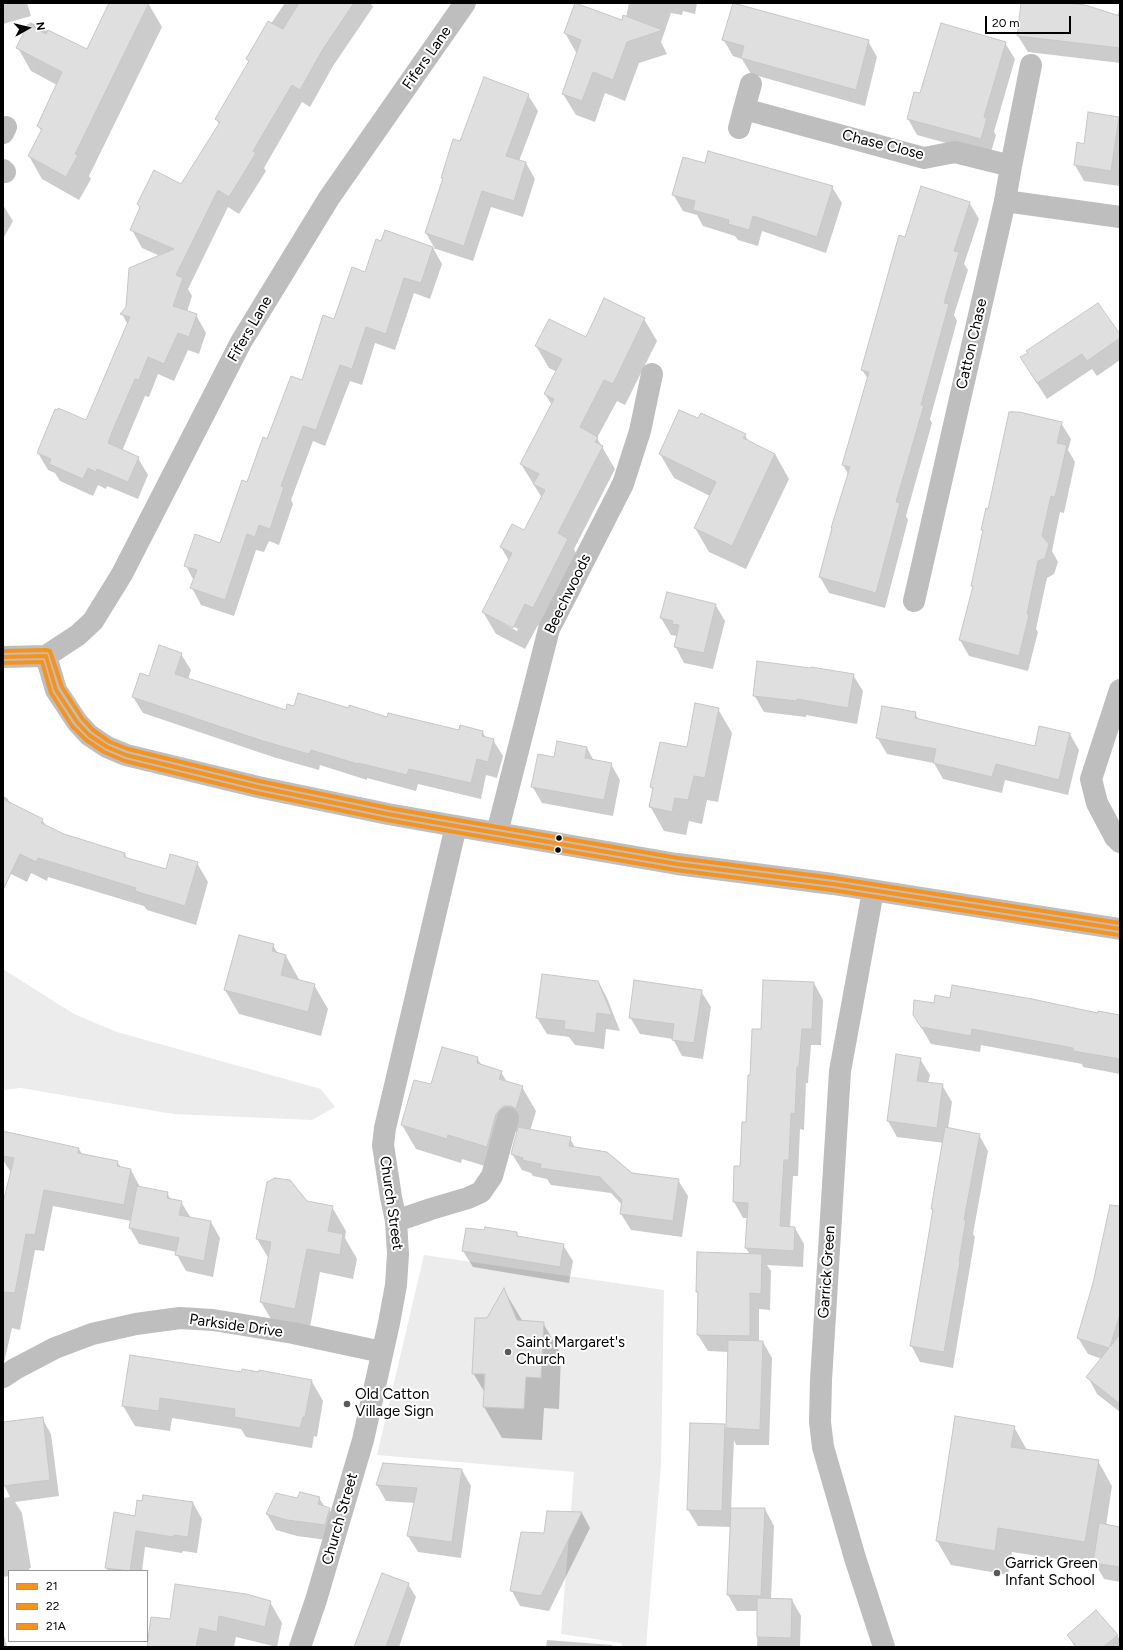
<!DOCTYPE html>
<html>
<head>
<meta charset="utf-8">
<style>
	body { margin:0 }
	#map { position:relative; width:1123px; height:1650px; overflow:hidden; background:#fff; font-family:Figtree,sans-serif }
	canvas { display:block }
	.frame { position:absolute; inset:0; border:4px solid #000; pointer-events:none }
	.legend { position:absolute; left:8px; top:1570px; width:140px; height:72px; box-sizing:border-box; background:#fff; border:1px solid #999; margin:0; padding:5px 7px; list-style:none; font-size:12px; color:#000 }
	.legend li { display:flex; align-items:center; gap:8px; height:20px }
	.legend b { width:20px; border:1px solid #999 }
	.north { position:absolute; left:8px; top:8px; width:40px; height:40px; -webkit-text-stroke:3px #fff; paint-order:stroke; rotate:82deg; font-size:11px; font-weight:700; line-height:16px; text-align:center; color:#000 }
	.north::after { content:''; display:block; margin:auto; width:14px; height:18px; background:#000; clip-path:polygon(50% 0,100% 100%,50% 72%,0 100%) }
	.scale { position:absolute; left:985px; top:16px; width:86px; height:18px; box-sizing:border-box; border:2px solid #000; border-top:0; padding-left:5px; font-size:12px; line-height:14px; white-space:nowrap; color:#000; -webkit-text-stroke:3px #fff; paint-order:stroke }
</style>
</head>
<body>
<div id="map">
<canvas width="1123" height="1650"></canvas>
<div class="frame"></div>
<ul class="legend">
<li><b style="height:5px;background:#f7931d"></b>21</li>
<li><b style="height:5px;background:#f7931d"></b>22</li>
<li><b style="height:5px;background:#f7931d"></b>21A</li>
</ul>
<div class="north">N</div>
<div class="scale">20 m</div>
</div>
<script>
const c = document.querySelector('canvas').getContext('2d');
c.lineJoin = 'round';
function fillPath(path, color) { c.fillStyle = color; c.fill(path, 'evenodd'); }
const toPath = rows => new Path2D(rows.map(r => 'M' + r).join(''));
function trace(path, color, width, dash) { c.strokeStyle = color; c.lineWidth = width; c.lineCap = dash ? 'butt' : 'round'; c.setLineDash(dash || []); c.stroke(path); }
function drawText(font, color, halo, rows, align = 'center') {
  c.font = font + ' Figtree,sans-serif'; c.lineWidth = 4; c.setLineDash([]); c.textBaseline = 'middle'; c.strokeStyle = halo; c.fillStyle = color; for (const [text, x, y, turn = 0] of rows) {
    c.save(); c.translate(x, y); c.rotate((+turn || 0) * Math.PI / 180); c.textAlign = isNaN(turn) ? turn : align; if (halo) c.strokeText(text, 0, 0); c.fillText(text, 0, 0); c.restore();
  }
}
const green = toPath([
	[3,969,74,1014,117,1032,321,1089,335,1107,312,1120,173,1114,21,1088,3,1090],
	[424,1255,664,1290,661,1465,646,1647,621,1647,622,1643,561,1634,574,1472,377,1455],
	[504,1301,511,1305,514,1312,510,1320,544,1322,541,1378,526,1377,524,1409,483,1407,484,1374,473,1374]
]);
const shadow = toPath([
	[3,3,27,3,31,16,3,24],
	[110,3,148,3,162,27,89,176,91,179,79,200,42,179,29,156,42,132,38,126,57,85,31,71,18,48,30,22,88,50],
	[285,3,370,3,373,7,333,66,310,107,302,102,264,168,266,171,239,214,228,207,188,289,192,296,187,312,196,315,206,333,199,354,188,350,174,381,158,374,149,397,145,396,122,451,138,458,148,475,138,499,107,486,106,489,98,485,93,496,60,481,55,473,48,470,38,453,86,421,128,325,122,314,160,256,142,248,132,230,182,185,219,124,216,119,249,63,247,59],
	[629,3,697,3,695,14,683,11,682,15,671,13,661,42,667,54,639,63,625,101,605,93,595,122,576,115,563,94,577,54,565,33,625,22],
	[1022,3,1058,3,1117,16,1120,8,1120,63,1028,52,1018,36],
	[723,39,868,41,877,57,865,106,751,74,742,59,733,56],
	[1005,43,1015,59,994,132,996,135,990,155,917,135,908,119,921,95],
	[528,95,538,111,519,161,526,163,535,179,523,217,491,207,473,261,433,248,442,264,430,299,414,293,395,350,375,343,362,385,350,381,325,446,313,441,291,500,293,504,279,545,269,541,264,552,256,550,234,616,201,605,192,588,194,581,186,566,221,544,268,440,303,381,335,320,366,273,381,242,385,231,435,249,426,233,443,180,442,178,461,142],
	[1119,118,1120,186,1084,181,1075,165,1084,145],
	[705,164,832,187,842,203,826,253,762,231,758,246,738,240,735,236,703,226,697,215,683,211,673,194],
	[969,202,979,219,964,264,968,270,954,315,957,321,930,419,932,423,906,516,908,520,885,608,829,593,820,577,848,474,843,465,868,379,862,370,906,238],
	[3,205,13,221,3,239],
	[644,319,657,341,625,405,617,401,597,438,615,469,574,549,580,561,546,629,538,625,525,649,496,634,483,612,509,561,501,547,524,532,542,498,521,464,552,405,545,394,557,372,549,368,536,346,586,338],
	[501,620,518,629,517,631,501,622],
	[1120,336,1120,360,1097,376,1092,369,1047,399,1031,374],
	[1011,411,1061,423,1071,439,1068,450,1075,462,1064,513,1060,512,1052,551,1058,562,1054,574,1047,578,1036,629,1038,632,1028,671,969,656,960,640,973,588,972,586,984,533,982,529,988,510],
	[698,420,745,435,749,442,775,454,789,479,746,569,709,552,695,528,710,496,674,478,660,454],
	[715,604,725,621,713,669,684,663,675,646,677,636,671,635,661,618],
	[181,654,191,670,188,679,286,711,295,707,349,709,387,718,460,731,482,731,486,738,493,740,503,756,497,778,486,775,481,799,418,784,416,791,367,778,367,780,320,765,319,770,273,757,143,713,133,697,149,677],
	[853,675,863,691,857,724,806,715,806,717,764,712,754,695],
	[718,709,732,733,718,802,707,800,702,824,689,821,686,835,664,831,650,806,653,791,651,787,687,748],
	[915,713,919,720,1035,747,1070,734,1079,750,1068,795,1005,780,1002,793,943,779,934,763,887,754,877,737],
	[587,748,594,761,611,764,620,780,613,816,542,803,532,786,555,758],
	[3,796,7,798,10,803,42,820,47,827,63,835,125,854,127,859,166,870,197,863,208,882,196,925,147,910,144,906,48,877,47,881,31,873,27,882,3,870],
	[273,945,278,954,286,956,300,981,314,985,328,1009,321,1036,239,1014,225,990],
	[598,981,607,998,620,1031,606,1029,604,1049,575,1045,569,1037,547,1034,537,1018],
	[814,983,823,1000,821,1045,811,1045,808,1083,806,1083,804,1130,800,1129,798,1176,793,1176,790,1228,795,1228,804,1244,803,1267,767,1265,771,1271,770,1310,759,1309,759,1342,763,1342,772,1358,769,1445,736,1445,734,1440,731,1509,765,1509,774,1526,771,1599,792,1600,801,1616,800,1647,757,1647,758,1611,737,1611,728,1595,731,1527,698,1526,688,1510,691,1424,724,1425,727,1429,729,1352,708,1351,698,1335,699,1295,697,1292,750,1255,746,1248,748,1218,743,1218,734,1202,741,1167,751,1076,762,1030],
	[701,991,711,1007,703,1059,682,1056,673,1039,640,1034,630,1017],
	[935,1004,1120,1016,1120,1074,1083,1067,1082,1064,981,1045,980,1052,931,1044,914,1015],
	[477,1058,482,1066,501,1072,507,1082,522,1087,536,1111,530,1131,570,1138,575,1148,632,1173,678,1180,688,1196,682,1237,631,1230,621,1214,623,1206,611,1193,551,1185,547,1179,533,1176,531,1173,522,1170,512,1154,519,1130,513,1133,501,1171,462,1159,461,1163,416,1149,402,1125,431,1086],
	[920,1059,930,1075,928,1083,942,1085,952,1102,948,1129,979,1135,988,1151,973,1234,975,1237,953,1368,920,1362,911,1345,934,1212,932,1209,944,1143,897,1137,888,1121],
	[3,1142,79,1149,82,1154,117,1161,121,1168,131,1170,140,1187,167,1193,171,1200,181,1202,191,1218,211,1222,220,1238,213,1277,186,1271,177,1255,177,1252,139,1244,130,1228,131,1221,53,1206,44,1251,35,1250,20,1330,12,1328,3,1367,3,1207,11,1172,10,1171,3,1160],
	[307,1202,332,1207,346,1231,345,1238,357,1259,353,1279,320,1272,309,1333,275,1326,261,1302,269,1259,257,1239],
	[516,1233,519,1237,563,1245,573,1261,569,1283,473,1267,463,1251],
	[1120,1243,1120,1412,1097,1394,1088,1377,1102,1359,1088,1354,1078,1338],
	[504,1290,523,1322,543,1323,561,1354,559,1409,544,1408,542,1440,502,1438,484,1407,485,1393,473,1373],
	[242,1373,311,1380,323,1401,317,1437,314,1436,312,1448,246,1437,241,1429,172,1418,170,1431,135,1426,123,1406],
	[42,1418,51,1434,59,1496,15,1502,22,1513,31,1568,29,1568,30,1571,9,1571,9,1576,3,1577,3,1498,10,1497,4,1485,3,1481,3,1423],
	[1014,1427,1027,1450,1098,1461,1112,1486,1106,1526,1120,1528,1120,1582,1104,1579,1096,1565,1012,1552,1008,1575,951,1565,937,1541],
	[384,1464,462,1470,471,1486,461,1558,418,1552,408,1536,415,1503,386,1501,377,1485],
	[319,1498,325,1507,329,1509,339,1525,334,1541,297,1536,276,1530,267,1514,298,1500],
	[193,1503,202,1519,197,1553,183,1551,182,1553,145,1547,142,1571,108,1571,106,1568,136,1517],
	[548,1512,582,1513,590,1528,549,1611,520,1606,512,1591,545,1534],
	[408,1584,416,1597,399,1647,357,1647],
	[270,1602,282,1623,277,1647,236,1637,234,1647,148,1647,170,1620],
	[1096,1611,1120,1639,1120,1647,1075,1647,1068,1635],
	[3,1632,7,1647,3,1647],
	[547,1640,612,1645,613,1647,546,1647]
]);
const building = toPath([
	[109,3,149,3,75,154,78,155,66,177,28,156,42,129,37,126,62,72,16,48,28,24,46,34,48,30,87,49,109,3],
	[299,3,354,3,323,49,300,90,292,85,253,151,256,153,229,197,218,190,176,275,183,278,173,306,197,314,189,337,178,333,164,364,148,357,139,380,135,379,112,432,108,443,139,457,128,482,97,469,96,472,88,468,83,479,49,464,51,459,37,453,55,409,58,410,58,408,86,420,130,317,120,314,126,307,129,268,174,249,130,230,140,207,137,204,154,170,181,184,220,122,215,119,249,61,246,59,268,21,283,29,299,3],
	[575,3,622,20,623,15,663,30,627,42,613,80,593,72,582,101,562,94,581,40,564,33,575,3],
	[733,3,869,40,856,90,741,58,744,46,722,40,733,3],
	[1021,3,1067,3,1085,5,1120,16,1120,48,1017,36,1021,3],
	[941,23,1006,42,984,117,987,118,981,139,907,119,914,92,920,93,941,23],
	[484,77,529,94,506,156,526,162,514,201,482,191,464,246,425,233,443,178,441,178,453,139,460,141,484,77],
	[1088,112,1119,117,1111,171,1074,165,1077,142,1084,144,1088,112],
	[708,151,833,186,817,237,753,216,749,230,728,224,729,220,693,210,695,201,672,195,683,157,705,163,708,151],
	[921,186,970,202,954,251,959,252,944,303,949,304,921,405,924,405,896,502,900,503,876,593,819,577,832,528,831,528,850,467,842,465,869,372,861,370,899,235,905,237,921,186],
	[385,230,433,247,421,283,404,278,386,334,366,327,352,369,340,365,316,430,303,426,281,486,284,487,270,529,259,525,255,537,247,534,225,600,190,588,197,570,184,566,195,534,220,543,242,480,247,482,263,437,267,439,291,376,302,380,323,315,334,319,352,267,365,272,376,239,381,241,385,230],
	[604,298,645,318,613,384,604,380,580,427,598,437,595,442,603,446,558,533,568,539,533,608,525,604,513,628,482,612,512,553,500,547,512,524,524,530,545,490,533,484,539,474,520,464,554,399,544,394,562,359,535,346,549,319,586,337,604,298],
	[1098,303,1120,334,1120,338,1087,361,1082,354,1037,383,1020,357,1028,353,1026,351,1098,303],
	[679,410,698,418,701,413,746,434,743,438,775,454,732,546,694,528,716,482,659,454,679,410],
	[1009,412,1019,412,1062,422,1057,443,1067,445,1055,497,1051,496,1042,536,1049,544,1045,558,1038,561,1027,614,1029,615,1019,656,959,640,973,586,971,586,983,530,981,530,986,508,988,509,1009,412],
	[667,592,716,604,704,653,674,647,679,625,672,624,673,621,660,618,667,592],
	[159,645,182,653,175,674,286,710,287,704,294,706,298,693,349,708,349,705,387,717,388,713,459,730,460,725,483,731,482,736,494,739,488,762,477,759,471,783,409,769,407,775,358,763,358,764,311,750,309,754,263,741,132,697,140,673,149,676,159,645],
	[757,661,810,668,811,667,854,674,848,708,797,699,797,701,753,696,757,661],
	[695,703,719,708,705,778,694,776,688,800,675,798,672,812,649,807,653,788,650,787,660,742,687,747,695,703],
	[882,706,916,712,915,718,1035,746,1039,726,1070,733,1059,780,996,764,992,777,933,763,936,749,876,738,882,706],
	[557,741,587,747,585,758,612,763,604,800,531,787,538,754,554,757,557,741],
	[3,799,43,819,41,823,64,834,125,853,124,857,166,869,170,854,198,862,185,906,135,891,136,888,38,858,36,862,20,854,3,890,3,799],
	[239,935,274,944,272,951,286,955,281,975,315,984,308,1012,224,990,239,935],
	[542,974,598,981,612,1015,597,1013,595,1033,564,1029,565,1021,536,1018,542,974],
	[634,980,702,990,694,1043,672,1040,674,1024,629,1018,634,980],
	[763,980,814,982,812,1029,802,1029,799,1067,797,1067,795,1114,791,1113,789,1160,784,1160,780,1226,795,1227,794,1251,745,1248,748,1203,733,1202,734,1166,740,1166,742,1122,746,1122,748,1075,750,1075,752,1029,761,1029,763,980],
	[952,985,1032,999,1098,1013,1098,1011,1120,1015,1120,1059,1073,1051,1073,1048,972,1029,971,1036,921,1027,913,1015,914,1000,934,1003,935,995,950,998,952,985],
	[442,1047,478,1057,477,1063,502,1071,499,1079,523,1086,516,1109,511,1106,504,1106,500,1109,496,1114,487,1147,448,1135,447,1139,401,1125,414,1080,431,1084,442,1047],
	[896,1054,921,1058,917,1081,943,1084,937,1128,887,1121,896,1054],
	[518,1127,571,1137,569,1146,607,1152,632,1173,679,1179,673,1221,620,1214,622,1200,600,1177,540,1168,541,1164,522,1160,523,1158,511,1154,518,1127],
	[945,1127,980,1134,964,1220,966,1220,959,1261,960,1262,944,1352,910,1346,933,1209,931,1209,945,1127],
	[3,1131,79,1148,78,1153,118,1161,117,1166,131,1169,124,1205,44,1190,35,1235,26,1234,15,1293,3,1292,3,1203,14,1158,3,1156,3,1131],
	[275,1178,290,1180,307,1201,333,1206,328,1231,343,1234,340,1255,307,1249,295,1309,260,1302,271,1242,256,1239,267,1182,275,1178],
	[137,1186,168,1192,167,1198,182,1201,179,1215,211,1221,204,1261,175,1255,179,1238,129,1228,137,1186],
	[1110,1205,1120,1206,1120,1314,1110,1347,1120,1334,1120,1404,1086,1377,1109,1348,1077,1338,1093,1283,1110,1205],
	[485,1227,517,1232,517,1236,564,1244,560,1267,462,1251,466,1228,484,1230,485,1227],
	[697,1252,762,1254,761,1294,750,1293,750,1336,697,1335,698,1292,696,1292,697,1252],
	[504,1288,517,1320,544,1322,541,1378,526,1377,524,1409,483,1407,485,1374,472,1374,475,1318,487,1318,504,1288],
	[728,1340,763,1341,760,1430,726,1428,728,1340],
	[130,1355,241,1372,242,1369,259,1372,259,1370,312,1380,305,1417,303,1417,300,1428,234,1417,235,1409,160,1398,159,1411,122,1406,130,1355],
	[955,1416,1015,1426,1011,1447,1099,1460,1085,1542,998,1528,995,1551,936,1541,955,1416],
	[43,1417,50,1480,3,1486,3,1422,43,1417],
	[690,1423,725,1424,722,1511,687,1510,690,1423],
	[383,1463,462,1469,452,1542,407,1536,417,1488,376,1485,383,1463],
	[300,1492,320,1497,318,1504,330,1508,325,1525,287,1520,266,1514,276,1493,297,1498,300,1492],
	[143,1495,193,1502,188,1537,174,1535,173,1537,136,1531,130,1571,105,1568,114,1512,135,1516,137,1500,142,1501,143,1495],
	[731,1508,765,1508,761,1596,727,1595,731,1508],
	[547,1511,582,1512,541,1596,510,1591,521,1532,544,1533,547,1511],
	[1099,1523,1120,1527,1120,1567,1093,1563,1099,1523],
	[382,1573,409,1583,386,1647,354,1647,382,1573],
	[175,1584,246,1594,271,1601,265,1627,219,1616,217,1632,200,1628,196,1647,147,1647,151,1617,170,1619,175,1584],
	[757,1598,792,1599,791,1638,757,1637,757,1598],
	[1096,1610,1118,1635,1103,1647,1077,1647,1067,1635,1096,1610]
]);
const minor = toPath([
	[744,109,751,84],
	[739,128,744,109,924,158,955,152,1011,166,1005,201,914,601],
	[3,133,6,127],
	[1011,166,1031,65],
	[3,170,5,172],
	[1005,201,1120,217],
	[46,656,56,690,77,722,89,735,107,747,126,755,258,787,388,814,456,826,677,864,833,884,1120,929],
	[46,656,78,635,93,621,122,574,241,342,329,198,465,3],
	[3,657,46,656],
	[1120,690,1091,779,1097,803,1115,837,1120,842],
	[497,833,549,629,623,484,640,431,652,374],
	[873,891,840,1071,821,1380,820,1422,823,1447,855,1558,884,1647],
	[396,1221,431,1209,468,1198,481,1192,492,1176,508,1118],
	[3,1377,15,1369,55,1348,92,1334,136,1324,180,1318,213,1320,293,1333,382,1352],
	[300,1647,316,1600,363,1440,389,1323,396,1285,398,1254,396,1221,391,1197,383,1145,385,1128,456,826]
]);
const bus1 = toPath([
	[3,657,46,656,56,690,77,722,89,735,107,747,126,755,258,787,388,814,456,826,677,864,833,884,1120,929]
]);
const bus2 = toPath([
	[3,663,42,662,51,693,72,726,86,740,104,752,125,761,257,793,387,820,455,832,676,870,832,890,1119,935]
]);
const bus3 = toPath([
	[3,651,46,650,50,651,62,687,82,718,93,730,110,742,128,749,259,781,389,808,457,820,678,858,834,878,1120,923]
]);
const markers = [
	[559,838,3.5,"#000"],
	[558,850,3.5,"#000"],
	[508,1352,4,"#595959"],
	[347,1404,4,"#595959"],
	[997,1573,4,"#595959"]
];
const streetNames = [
	["Fifers Lane",427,58,-55],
	["Chase Close",883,145,14],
	["Fifers Lane",250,329,-60],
	["Catton Chase",972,344,-77],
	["Beechwoods",568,594,-64],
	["Church Street",391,1203,82],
	["Garrick Green",827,1272,-86],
	["Parkside Drive",236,1326,8],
	["Church Street",340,1519,-74]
];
const poiNames = [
	["Saint Margaret's",516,1343],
	["Church",516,1360],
	["Old Catton",355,1395],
	["Village Sign",355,1412],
	["Garrick Green",1005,1564],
	["Infant School",1005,1581]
];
fillPath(green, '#ececec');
fillPath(shadow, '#0003');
fillPath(building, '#dfdfdf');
trace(building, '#c7c7c7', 1);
trace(minor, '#bebebe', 22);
trace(bus1, '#f7931d', 4);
trace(bus2, '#f7931d', 4);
trace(bus3, '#f7931d', 4);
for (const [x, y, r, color] of markers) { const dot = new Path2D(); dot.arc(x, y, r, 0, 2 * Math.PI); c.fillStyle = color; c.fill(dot); trace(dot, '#fff', 1.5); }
drawText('15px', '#000', '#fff', streetNames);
drawText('15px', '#000', '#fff', poiNames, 'left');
</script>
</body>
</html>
